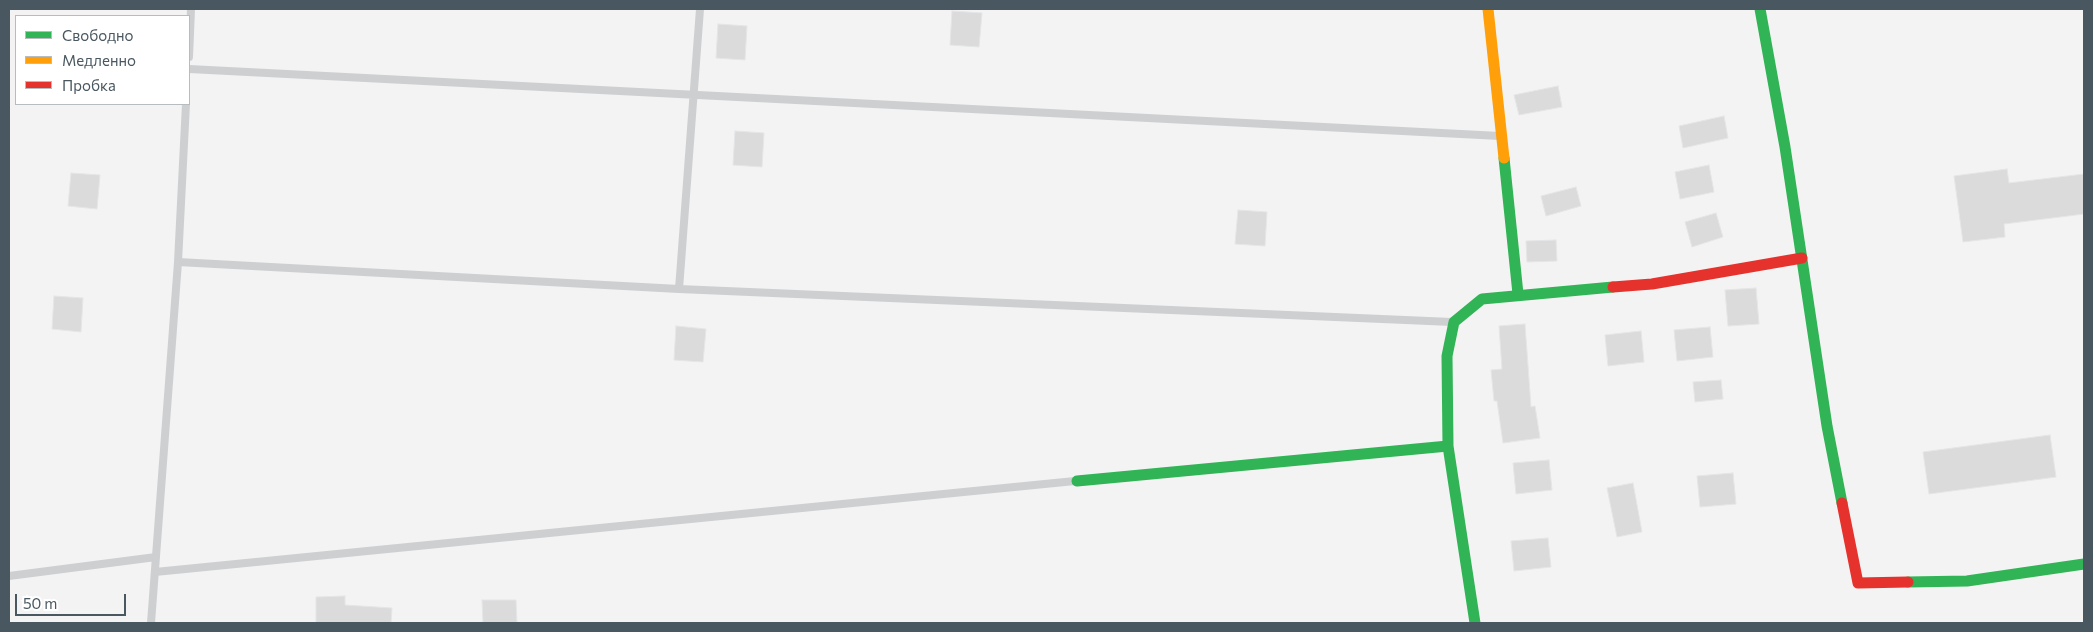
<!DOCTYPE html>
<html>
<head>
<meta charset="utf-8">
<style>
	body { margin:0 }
	#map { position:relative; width:2093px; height:632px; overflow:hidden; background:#f3f3f3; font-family:Commissioner,sans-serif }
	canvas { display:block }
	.frame { position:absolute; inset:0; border:10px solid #495760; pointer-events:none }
	.legend { position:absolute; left:15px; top:15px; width:175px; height:90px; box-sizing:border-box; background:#fff; border:1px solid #b6bcbf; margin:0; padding:6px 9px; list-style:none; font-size:15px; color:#495760 }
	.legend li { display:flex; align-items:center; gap:10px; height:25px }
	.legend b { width:25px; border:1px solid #b6bcbf }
	.scale { position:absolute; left:15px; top:594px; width:111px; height:22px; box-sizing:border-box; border:2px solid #495760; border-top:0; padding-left:6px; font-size:15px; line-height:18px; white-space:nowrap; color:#495760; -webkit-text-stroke:4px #fff; paint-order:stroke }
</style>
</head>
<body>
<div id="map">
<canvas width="2093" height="632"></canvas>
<div class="frame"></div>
<ul class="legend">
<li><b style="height:6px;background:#30b455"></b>Свободно</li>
<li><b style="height:6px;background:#ff9f0a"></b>Медленно</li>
<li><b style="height:6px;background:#e5322d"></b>Пробка</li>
</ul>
<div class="scale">50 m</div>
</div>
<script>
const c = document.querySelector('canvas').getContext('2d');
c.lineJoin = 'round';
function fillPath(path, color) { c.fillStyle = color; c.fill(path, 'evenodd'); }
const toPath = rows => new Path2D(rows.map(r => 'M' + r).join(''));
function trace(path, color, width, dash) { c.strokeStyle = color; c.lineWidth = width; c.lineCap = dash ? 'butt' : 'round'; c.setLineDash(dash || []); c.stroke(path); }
const building = toPath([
	[952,11,982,13,979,47,950,45,952,11],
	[718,24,747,26,745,60,716,58,718,24],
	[1558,86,1562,107,1519,115,1514,95,1558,86],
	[1724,116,1728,138,1683,148,1679,126,1724,116],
	[735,131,764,133,762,167,733,165,735,131],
	[1709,165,1714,192,1680,199,1675,172,1709,165],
	[2007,169,2009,183,2084,174,2084,214,2004,224,2005,237,1963,242,1954,176,2007,169],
	[71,173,100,175,97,209,68,206,71,173],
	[1576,187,1581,206,1546,216,1541,196,1576,187],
	[1238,210,1267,212,1265,246,1235,244,1238,210],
	[1716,213,1723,237,1692,247,1685,222,1716,213],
	[1556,240,1557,261,1527,262,1526,241,1556,240],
	[1756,288,1759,324,1728,326,1725,290,1756,288],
	[54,296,83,298,81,332,52,329,54,296],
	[1525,324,1531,407,1535,406,1540,438,1503,443,1497,401,1494,401,1491,370,1502,369,1499,326,1525,324],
	[676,326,706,329,703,362,674,360,676,326],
	[1710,327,1713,357,1677,361,1674,330,1710,327],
	[1641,331,1644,362,1608,366,1605,335,1641,331],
	[1721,380,1723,399,1695,402,1693,382,1721,380],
	[2050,435,2056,477,1929,494,1923,452,2050,435],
	[1549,460,1552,490,1516,494,1513,463,1549,460],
	[1733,473,1736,504,1700,507,1697,476,1733,473],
	[1633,483,1642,532,1617,537,1607,488,1633,483],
	[1548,538,1551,567,1514,571,1511,541,1548,538],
	[345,596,345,605,392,608,391,623,316,623,316,597,345,596],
	[482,600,516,600,517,623,483,623,482,600]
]);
const lane = toPath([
	[189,57,191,9],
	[189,69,1500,136],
	[178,262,679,289,1452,322],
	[679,289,700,9],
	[155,572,1075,481],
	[9,576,156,557],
	[151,623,178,262,186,104]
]);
const fast = toPath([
	[1760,9,1785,147,1827,426,1842,503],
	[1504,158,1518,294],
	[1077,481,1448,446],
	[1908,582,1967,581,2084,564],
	[1475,623,1448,446,1447,356,1454,322,1482,299,1613,287]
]);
const slow = toPath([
	[1488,9,1504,158]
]);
const jam = toPath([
	[1613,287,1652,284,1802,258],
	[1842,503,1858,583,1908,582]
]);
fillPath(building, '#dbdbdc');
trace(building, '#e4e5e6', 1);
trace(lane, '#cdcfd1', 8);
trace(fast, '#30b455', 11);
trace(slow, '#ff9f0a', 11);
trace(jam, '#e5322d', 11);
</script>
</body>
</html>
